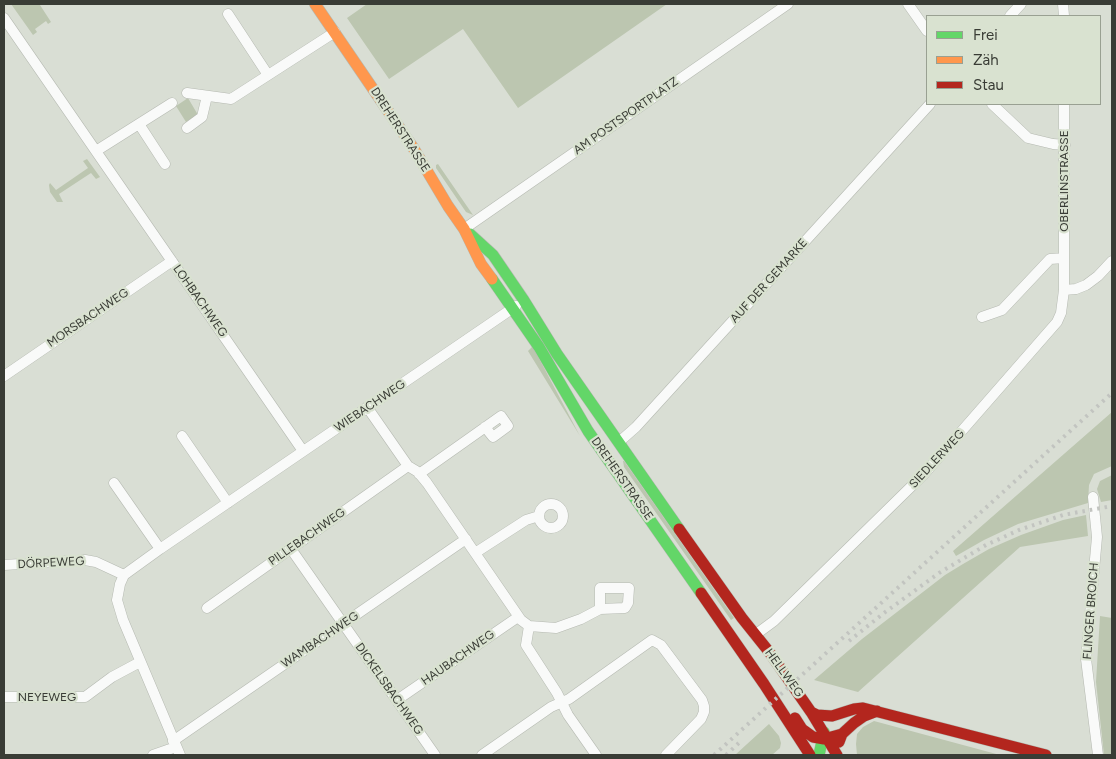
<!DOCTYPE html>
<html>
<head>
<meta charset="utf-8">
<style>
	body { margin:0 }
	#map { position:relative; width:1116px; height:759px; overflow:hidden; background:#d9ded4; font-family:Figtree,sans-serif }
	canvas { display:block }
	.frame { position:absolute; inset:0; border:5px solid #393c35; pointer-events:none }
	.legend { position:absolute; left:926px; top:15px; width:175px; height:90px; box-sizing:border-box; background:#d9e2d0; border:1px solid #99a092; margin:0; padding:6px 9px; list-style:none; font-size:15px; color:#393c35 }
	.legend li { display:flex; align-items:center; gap:10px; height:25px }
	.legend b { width:25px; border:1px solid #99a092 }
</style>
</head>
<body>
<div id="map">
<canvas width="1116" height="759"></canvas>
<div class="frame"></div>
<ul class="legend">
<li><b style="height:6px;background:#63d668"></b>Frei</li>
<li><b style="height:6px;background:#ff974d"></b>Zäh</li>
<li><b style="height:6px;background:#b3261e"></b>Stau</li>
</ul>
</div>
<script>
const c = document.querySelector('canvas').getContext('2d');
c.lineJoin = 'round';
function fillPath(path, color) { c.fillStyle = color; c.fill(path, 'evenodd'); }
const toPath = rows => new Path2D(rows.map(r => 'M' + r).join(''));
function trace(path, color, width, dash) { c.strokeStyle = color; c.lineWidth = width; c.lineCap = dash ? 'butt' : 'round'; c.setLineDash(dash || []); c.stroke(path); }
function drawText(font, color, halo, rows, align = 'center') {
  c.font = font + ' Figtree,sans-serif'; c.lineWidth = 4.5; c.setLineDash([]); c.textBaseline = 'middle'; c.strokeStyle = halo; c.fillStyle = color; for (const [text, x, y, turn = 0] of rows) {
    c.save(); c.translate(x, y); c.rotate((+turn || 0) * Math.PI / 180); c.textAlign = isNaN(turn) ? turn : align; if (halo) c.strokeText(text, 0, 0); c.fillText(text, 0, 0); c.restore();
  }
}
const green = toPath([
	[11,4,40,4,40,5,51,22,48,24,46,21,35,29,37,32,33,35],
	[367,4,667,4,518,108,463,29,389,79,347,18],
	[188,98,198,115,186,122,176,106],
	[87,159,100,177,96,179,91,173,59,194,63,202,57,202,50,192,49,185,50,183,56,190,88,168,83,161],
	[438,164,473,215,466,212,436,168,436,165],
	[532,347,533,347,580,436,528,351],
	[1112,412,1112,466,1094,474,1089,485,1088,503,1018,524,984,540,956,556,953,551],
	[623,461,624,461,734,618,731,620,624,467],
	[1112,475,1112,500,1101,502,1097,489,1100,481],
	[1086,515,1088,536,1020,547,858,692,814,680,862,639,945,575,963,564,989,549,1021,535,1063,520],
	[1100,616,1112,618,1112,755,1104,755,1096,682],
	[874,721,1000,755,857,755,856,744,857,734,863,727],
	[769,724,779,736,781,743,780,748,772,755,735,755]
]);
const street = toPath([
	[908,4,927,31],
	[1063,4,1064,16],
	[228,14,268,75],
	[1010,16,1021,4],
	[4,18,303,451],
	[187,93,231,99,335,32],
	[992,104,1028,138,1053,144,1065,145],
	[139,124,165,164],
	[187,128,202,117,207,96],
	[96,151,172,103],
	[468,234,464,229,788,4],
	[1064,290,1076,289,1086,285,1098,276,1112,261],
	[982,317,1002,310,1050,259,1064,258],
	[4,376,172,261],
	[367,407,408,466,418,472,427,483,521,620,529,626,556,628,581,619,600,609,625,608,628,603,629,588,600,588,600,609],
	[182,436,228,503],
	[619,442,636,427,930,104],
	[419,474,501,416,508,426,493,437,485,427],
	[114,483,160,549],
	[1093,497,1097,537,1086,659,1098,755],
	'539 516a12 12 0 1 1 24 0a12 12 0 1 1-24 0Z',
	[291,549,435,755],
	[475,553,526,520,539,516],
	[4,565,85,560,96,562,124,575],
	[207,608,408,466],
	[529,626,526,645,557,693,568,715,596,755],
	[755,635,774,621,925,473,1057,322,1061,313,1064,290,1064,104],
	[4,697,85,697,112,677,140,662],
	[397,700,518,617],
	[173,741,466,539],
	[153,755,176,747],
	[180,755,123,620,117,600,120,584,124,575,160,549,516,306],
	[482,755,551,707,569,699,652,640,661,645,702,700,704,706,704,712,701,719,666,755]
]);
const fast = toPath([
	[470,234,493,255,523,299,557,354,679,529],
	[492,279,539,347,588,431,701,593],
	[819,755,824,732]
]);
const slow = toPath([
	[315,4,414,149,448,206,464,229,481,264,492,279]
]);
const jam = toPath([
	[679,529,742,618,770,653,811,712,837,755],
	[701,593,764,684,810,755],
	[811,712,817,715,832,716,854,709,863,708,1046,755],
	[795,718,802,729,813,737,824,739,842,734],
	[839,742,842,734,854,723,864,716,877,711]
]);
const rail = toPath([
	[849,641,884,613,939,573,986,545,1019,530,1063,515,1112,506],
	[714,755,1112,393],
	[726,755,742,740]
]);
const streetNames = [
	["AM POSTSPORTPLATZ",626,116,-35],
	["DREHERSTRASSE",400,130,57],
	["OBERLINSTRASSE",1064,181,-90],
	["AUF DER GEMARKE",769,281,-48],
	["LOHBACHWEG",200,301,55],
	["MORSBACHWEG",88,318,-34],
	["WIEBACHWEG",370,406,-34],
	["SIEDLERWEG",937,459,-47],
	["DREHERSTRASSE",622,479,55],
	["PILLEBACHWEG",307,537,-35],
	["DÖRPEWEG",51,563,-3],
	["FLINGER BROICH",1091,611,-86],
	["WAMBACHWEG",320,640,-34],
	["HAUBACHWEG",458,658,-35],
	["HELLWEG",784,673,54],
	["DICKELSBACHWEG",389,689,55],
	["NEYEWEG",47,697]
];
fillPath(green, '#bcc6b0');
trace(street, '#b5b9b1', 11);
trace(fast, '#b5b9b1', 12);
trace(slow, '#b5b9b1', 12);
trace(jam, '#b5b9b1', 12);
trace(street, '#f9faf9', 10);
trace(fast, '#63d668', 11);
trace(slow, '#ff974d', 11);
trace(jam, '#b3261e', 11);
trace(rail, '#c2c4c0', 4, [2.5, 5]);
drawText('12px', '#393c35', '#d9e2d0', streetNames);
</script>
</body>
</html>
